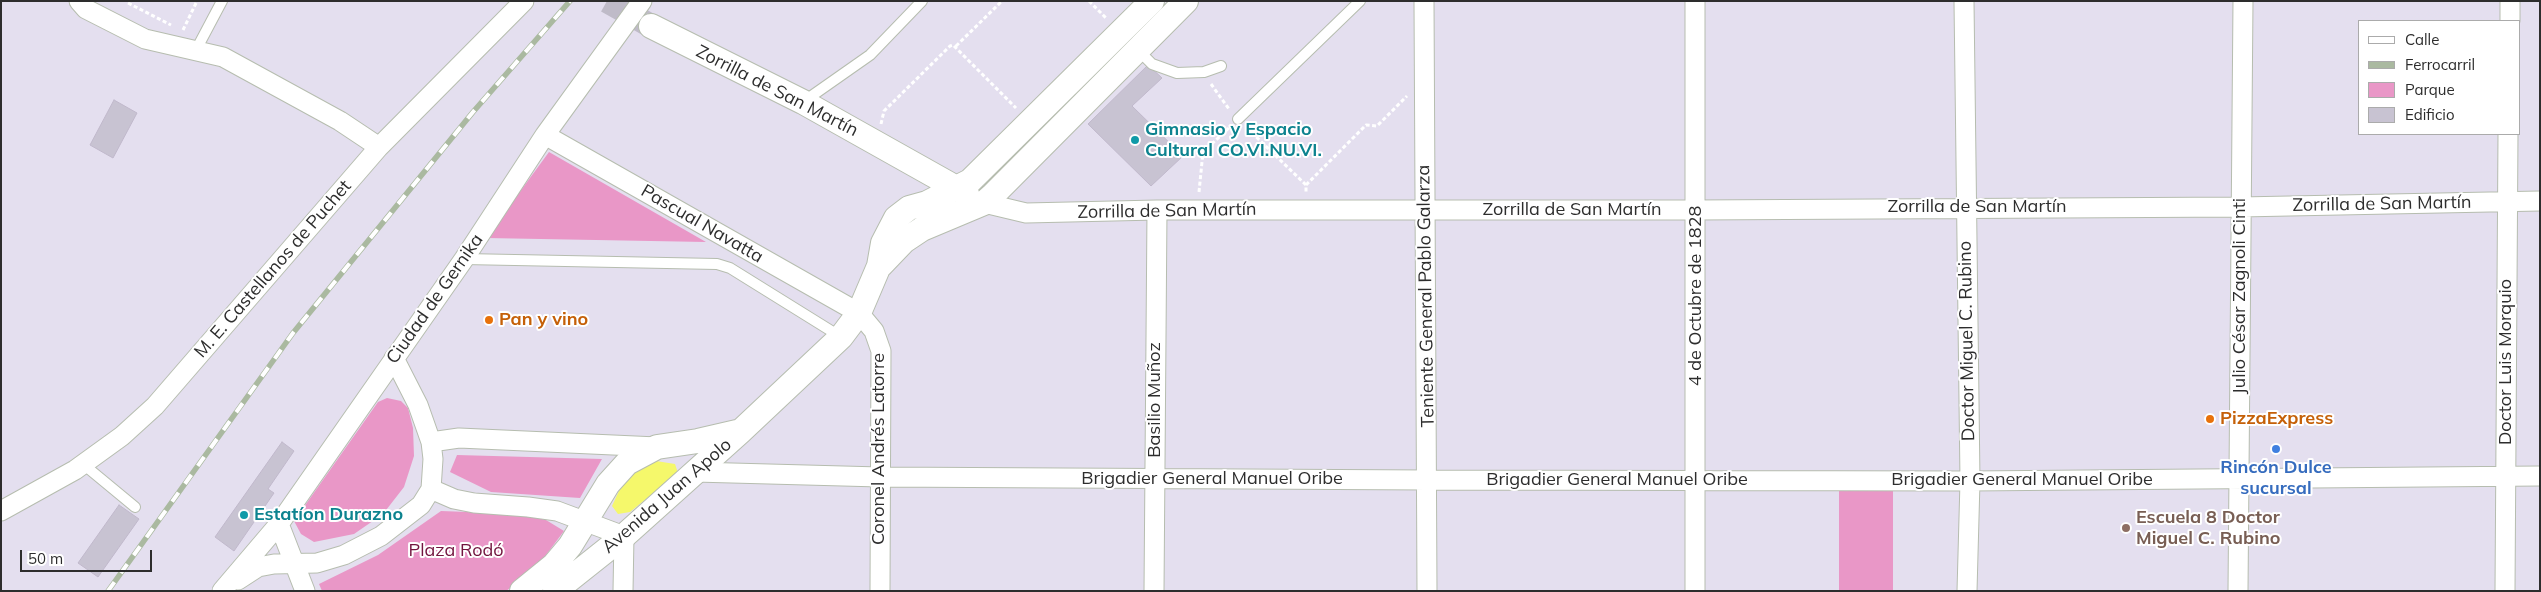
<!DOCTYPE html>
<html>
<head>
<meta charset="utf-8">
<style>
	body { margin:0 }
	#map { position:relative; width:2541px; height:592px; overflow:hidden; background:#e4dfef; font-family:Mulish,sans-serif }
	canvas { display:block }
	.frame { position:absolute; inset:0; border:2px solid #2d2d2d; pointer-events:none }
	.legend { position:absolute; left:2358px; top:20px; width:162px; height:115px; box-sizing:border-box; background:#fff; border:1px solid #ababab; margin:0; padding:6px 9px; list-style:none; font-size:15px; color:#2d2d2d }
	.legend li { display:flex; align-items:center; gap:10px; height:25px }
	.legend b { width:25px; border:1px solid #ababab }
	.scale { position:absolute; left:20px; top:550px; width:132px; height:22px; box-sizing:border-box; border:2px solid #2d2d2d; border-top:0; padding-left:6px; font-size:15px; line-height:18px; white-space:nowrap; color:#2d2d2d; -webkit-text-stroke:4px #fff; paint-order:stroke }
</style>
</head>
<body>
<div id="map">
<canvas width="2541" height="592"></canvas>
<div class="frame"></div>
<ul class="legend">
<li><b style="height:6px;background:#fff"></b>Calle</li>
<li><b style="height:6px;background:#aab9a0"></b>Ferrocarril</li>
<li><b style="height:14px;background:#e997c7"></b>Parque</li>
<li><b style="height:14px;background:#c8c3d2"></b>Edificio</li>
</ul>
<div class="scale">50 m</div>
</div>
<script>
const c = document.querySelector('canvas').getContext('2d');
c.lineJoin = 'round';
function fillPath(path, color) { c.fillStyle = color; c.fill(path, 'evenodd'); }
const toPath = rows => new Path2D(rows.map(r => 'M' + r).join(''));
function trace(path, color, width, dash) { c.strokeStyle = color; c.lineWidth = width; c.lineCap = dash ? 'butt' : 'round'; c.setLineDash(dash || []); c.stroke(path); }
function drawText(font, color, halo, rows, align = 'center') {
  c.font = font + ' Mulish,sans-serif'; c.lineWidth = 4; c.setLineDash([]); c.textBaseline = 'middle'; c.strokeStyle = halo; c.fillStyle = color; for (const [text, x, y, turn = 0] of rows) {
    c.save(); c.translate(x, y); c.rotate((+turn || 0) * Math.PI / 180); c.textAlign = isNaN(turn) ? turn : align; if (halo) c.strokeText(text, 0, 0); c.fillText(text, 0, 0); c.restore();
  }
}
const green = toPath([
	[549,152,706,242,486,238],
	[387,398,401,401,408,408,413,428,414,456,404,487,383,514,354,534,314,542,301,534,294,521,378,402],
	[457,455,602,459,580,498,491,492,450,472],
	[1839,490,1893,490,1893,591,1839,591],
	[441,511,520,514,546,520,564,531,534,571,506,591,322,591,319,584,378,555]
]);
const water = toPath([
	[656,461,675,464,678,473,630,512,618,514,612,506,624,480,641,467]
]);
const building = toPath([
	[1148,65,1162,78,1132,106,1183,156,1151,186,1088,124,1148,65],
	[114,100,137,113,113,158,90,145,114,100],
	[282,442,294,451,268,489,274,493,234,551,215,537,282,442],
	[119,505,139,519,98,577,78,563,119,505]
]);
const tertiaryTunnel = toPath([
	[607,1,651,26]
]);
const path = toPath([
	[1089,1,1107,19],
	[128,3,171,25],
	[183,30,197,1],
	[956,46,1002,1],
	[1211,84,1229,109],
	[881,124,884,111,950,46,953,45,1016,108],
	[1247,128,1306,185,1306,192],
	[1306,185,1366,125,1377,126,1407,96],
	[1199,192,1203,152,1230,127]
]);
const service = toPath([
	[1137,49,1152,64,1177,73,1204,72,1221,66],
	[196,50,222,1],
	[803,102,870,55,922,1],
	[1238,119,1360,1],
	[464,259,717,264,730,268,841,337],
	[83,464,135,507]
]);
const minor = toPath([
	[79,1,86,9,145,39,223,57,340,121,379,147],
	[1424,1,1427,591],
	[1695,1,1695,591],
	[1964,1,1970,481,1967,591],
	[2510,21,2510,1],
	[545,135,859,313,874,331,881,351,880,591],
	[984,203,1026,213,1157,210,1695,210,2240,207,2540,201],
	[431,442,459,438,657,447],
	[695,472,880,477,1428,480,1970,481,2540,476],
	[431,489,454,499,474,503,528,507,557,511,624,536,623,591],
	[1,511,75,470,122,436,155,406,379,147,524,1],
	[279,524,305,591],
	[238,580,258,567,274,564,317,563,344,555,381,536,421,505,431,489,433,459,431,442,418,405,394,358],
	[222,591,279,524,464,259,545,135,642,1],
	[1154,591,1157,210],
	[2238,591,2243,1],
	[2505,591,2508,134]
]);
const tertiary = toPath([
	[651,26,803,102,967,194],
	[881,265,904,241,922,229,984,203,993,195,1186,1],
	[522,591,554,565,570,546,608,484,627,463,657,447,698,441,737,432],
	[555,591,624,536,741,431,841,337,859,313,879,266,883,243,896,218,909,208,927,203,970,181,1152,1]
]);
const rail = toPath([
	[108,591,293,333,473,112,570,1]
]);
const markers = [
	[1135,140,5,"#0f9aa8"],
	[489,320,5,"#e8710a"],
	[2210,419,5,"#e8710a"],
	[2276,449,5,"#3f7fe0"],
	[244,515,5,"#0f9aa8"],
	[2126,528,5,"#8d6e63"]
];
const streetNames = [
	["Zorrilla de San Martín",777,91,27],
	["Zorrilla de San Martín",2382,204,-1],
	["Zorrilla de San Martín",1977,207],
	["Zorrilla de San Martín",1572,210],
	["Zorrilla de San Martín",1167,211,-1],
	["Pascual Navatta",702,224,30],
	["M. E. Castellanos de Puchet",273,269,-49],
	["Teniente General Pablo Galarza",1426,296,-91],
	["4 de Octubre de 1828",1696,296,-90],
	["Julio César Zagnoli Cinti",2240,296,-90],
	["Ciudad de Gernika",435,299,-55],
	["Doctor Miguel C. Rubino",1967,341,-91],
	["Doctor Luis Morquio",2506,362,-90],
	["Basilio Muñoz",1155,400,-90],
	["Coronel Andrés Latorre",879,449,-90],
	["Brigadier General Manuel Oribe",1212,479],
	["Brigadier General Manuel Oribe",1617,480],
	["Brigadier General Manuel Oribe",2022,480],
	["Avenida Juan Apolo",667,496,-41]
];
const cultureNames = [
	["Gimnasio y Espacio",1145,130],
	["Cultural CO.VI.NU.VI.",1145,151],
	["Estatíon Durazno",254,515]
];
const foodNames = [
	["Pan y vino",499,320],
	["PizzaExpress",2220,419]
];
const shopNames = [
	["Rincón Dulce",2276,468],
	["sucursal",2276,489]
];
const educationNames = [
	["Escuela 8 Doctor",2136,518],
	["Miguel C. Rubino",2136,539]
];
const parkNames = [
	["Plaza Rodó",456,551]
];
fillPath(green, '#e997c7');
fillPath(water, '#f5f86b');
fillPath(building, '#c8c3d2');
trace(building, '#c0b8cb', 1);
trace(tertiaryTunnel, '#bfbbc8', 24, [24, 12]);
trace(service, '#b6bdaf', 12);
trace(minor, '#b6bdaf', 21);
trace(tertiary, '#b6bdaf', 26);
trace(path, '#fff', 3, [4, 2.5]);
trace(service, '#fff', 10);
trace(minor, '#fff', 19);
trace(tertiary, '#fff', 24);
trace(rail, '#aab9a0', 5.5);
trace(rail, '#fff', 4, [11]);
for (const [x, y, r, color] of markers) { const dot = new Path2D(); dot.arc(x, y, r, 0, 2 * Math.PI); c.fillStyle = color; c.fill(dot); trace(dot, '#fff', 2); }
drawText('18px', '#2d2d2d', '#fff', streetNames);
drawText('bold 18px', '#0d838f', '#fff', cultureNames, 'left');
drawText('bold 18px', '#c56008', '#fff', foodNames, 'left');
drawText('bold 18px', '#366cbe', '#fff', shopNames);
drawText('bold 18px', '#785e54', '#fff', educationNames, 'left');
drawText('18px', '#72153f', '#fff', parkNames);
</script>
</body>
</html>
